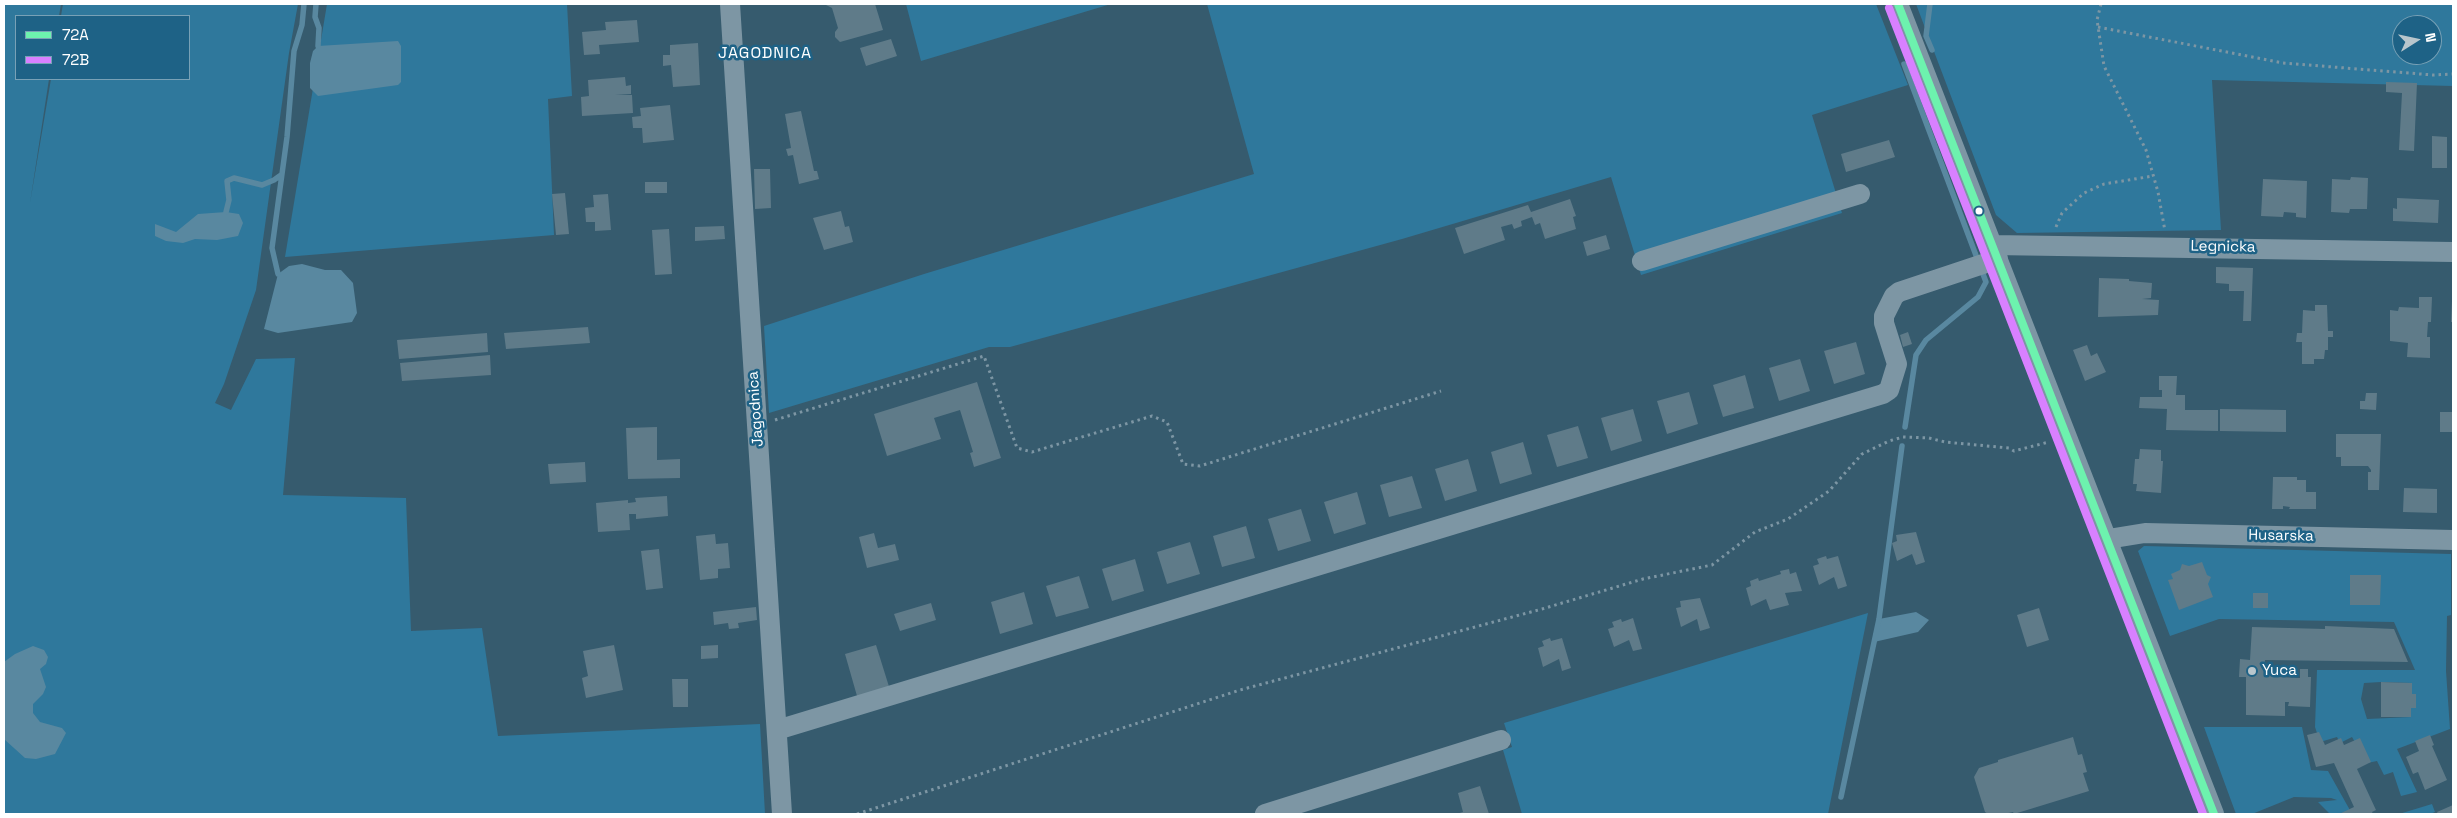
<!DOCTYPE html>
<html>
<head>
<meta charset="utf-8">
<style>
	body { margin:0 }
	#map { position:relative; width:2457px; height:818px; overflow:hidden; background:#365b6e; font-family:"Space Grotesk",sans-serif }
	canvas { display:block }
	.frame { position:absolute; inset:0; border:5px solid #fff; pointer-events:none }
	.legend { position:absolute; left:15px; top:15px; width:175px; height:65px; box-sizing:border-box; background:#1e6286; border:1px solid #78a1b6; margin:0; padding:6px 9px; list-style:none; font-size:15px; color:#fff }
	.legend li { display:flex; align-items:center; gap:10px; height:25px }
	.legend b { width:25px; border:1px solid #78a1b6 }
	.north { position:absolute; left:2392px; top:15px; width:50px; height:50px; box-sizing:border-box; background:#1e6286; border:1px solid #78a1b6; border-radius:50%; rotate:80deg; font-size:14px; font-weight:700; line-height:20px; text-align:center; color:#fff }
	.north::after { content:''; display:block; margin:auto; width:18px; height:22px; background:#b9c6cc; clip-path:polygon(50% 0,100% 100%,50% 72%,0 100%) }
</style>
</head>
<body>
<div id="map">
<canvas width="2457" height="818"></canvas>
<div class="frame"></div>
<ul class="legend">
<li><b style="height:6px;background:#6df2ae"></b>72A</li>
<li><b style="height:6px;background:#d880ff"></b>72B</li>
</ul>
<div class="north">N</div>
</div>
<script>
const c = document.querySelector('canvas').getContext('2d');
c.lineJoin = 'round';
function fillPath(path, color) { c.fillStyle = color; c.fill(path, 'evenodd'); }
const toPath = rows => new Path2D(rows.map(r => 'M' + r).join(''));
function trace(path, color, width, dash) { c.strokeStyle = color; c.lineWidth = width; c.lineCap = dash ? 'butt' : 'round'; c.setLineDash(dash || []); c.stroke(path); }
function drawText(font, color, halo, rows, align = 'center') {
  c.font = font + ' "Space Grotesk",sans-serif'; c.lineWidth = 5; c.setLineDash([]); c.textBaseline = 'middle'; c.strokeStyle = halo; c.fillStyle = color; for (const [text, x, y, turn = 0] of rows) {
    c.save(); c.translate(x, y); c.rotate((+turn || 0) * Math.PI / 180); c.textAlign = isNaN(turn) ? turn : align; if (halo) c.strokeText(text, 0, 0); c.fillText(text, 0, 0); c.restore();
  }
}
const green = toPath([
	[4,4,61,4,59,16,16,16,16,79,49,79,30,203,51,79,189,79,189,16,61,16,63,4,298,4,289,53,256,290,224,384,215,403,231,410,256,359,295,358,283,495,406,498,411,631,482,628,498,736,760,724,765,814,4,814],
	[327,4,567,4,572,96,548,99,554,235,285,257],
	[906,4,1111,4,921,61],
	[1207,4,1876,4,1908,85,1812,115,1842,213,1641,275,1611,177,1402,239,1010,347,989,347,769,413,764,326,924,274,1254,174],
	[1916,4,2453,4,2453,86,2212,80,2221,230,2017,233,1996,215],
	[2402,25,2432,25,2432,55,2402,55],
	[2144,546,2451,554,2451,615,2447,616,2446,671,2450,729,2397,749,2417,792,2401,796,2393,772,2384,775,2377,761,2367,763,2352,737,2340,743,2337,737,2320,742,2315,727,2317,670,2415,670,2394,622,2219,619,2170,636,2138,551],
	[2381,682,2412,683,2412,694,2416,694,2416,707,2411,708,2411,717,2367,719,2361,699,2364,683],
	[1868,613,1828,814,1522,814,1503,750,1512,747,1504,723],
	[2204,727,2302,727,2311,770,2328,771,2351,812,2330,814,2318,802,2337,800,2331,798,2294,797,2252,814,2236,814],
	[2432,804,2435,812,2430,814,2399,814]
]);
const water = toPath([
	[398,41,401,46,401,82,398,85,318,96,310,88,310,63,313,51,318,46],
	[226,212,239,214,243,223,238,236,217,240,195,239,183,243,166,241,155,236,155,224,176,232,198,214],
	[302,264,325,270,341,270,353,283,357,313,352,322,278,333,264,329,278,274,289,266],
	[1916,612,1929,620,1918,632,1874,642,1879,619],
	[33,646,44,650,48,657,46,664,40,669,46,687,43,694,33,704,33,713,40,722,62,728,66,733,55,754,36,759,25,758,4,739,4,662,15,654]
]);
const stream = toPath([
	[316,4,315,17,319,28,318,46],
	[1930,4,1926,36,1932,50],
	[1904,64,1986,282,1978,297,1926,340,1916,355,1905,427],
	[226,212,229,200,227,181,234,178,262,185,274,180,281,175],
	[278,274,272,248,287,137,294,51,302,25,304,4],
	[1841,797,1879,619,1902,446]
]);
const building = toPath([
	[824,4,875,4,883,30,840,42,835,37,835,32,838,28,832,8],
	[637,20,639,42,599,45,600,54,584,55,582,32,606,30,605,22],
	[891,39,897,56,866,66,860,48],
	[698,43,700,85,673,87,671,65,663,66,663,55,670,55,670,45],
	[625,77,626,86,631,85,631,94,615,95,632,95,633,113,582,116,581,97,589,96,588,80],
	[2386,82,2417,83,2414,151,2399,150,2402,93,2386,92],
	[670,105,674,140,643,143,642,128,633,128,632,117,641,116,640,108],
	[801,111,814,171,817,171,819,179,799,184,793,155,788,156,786,149,791,148,785,114],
	[2432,136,2447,137,2447,168,2432,168],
	[1889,140,1895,157,1846,172,1841,154],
	[754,169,770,169,771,208,755,209],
	[2351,177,2368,178,2367,209,2350,209,2349,213,2331,212,2332,179,2350,180],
	[2263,179,2307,181,2306,218,2296,217,2296,213,2284,212,2283,217,2261,216],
	[645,182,667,182,667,193,645,193],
	[565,193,569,234,556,235,552,194],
	[608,194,611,230,595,231,595,222,586,222,585,208,594,207,593,195],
	[2397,198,2439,200,2438,223,2393,221,2393,208,2397,209],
	[1570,199,1576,216,1573,217,1576,229,1545,239,1540,223,1535,225,1532,217,1521,221,1522,226,1514,229,1512,224,1501,227,1505,240,1464,254,1455,228,1528,205,1531,212],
	[841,211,845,227,849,226,853,242,824,250,813,218],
	[724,226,725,239,695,241,695,227],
	[669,229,672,274,655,275,652,230],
	[1606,235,1610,249,1587,256,1583,242],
	[2216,267,2253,268,2251,321,2243,321,2244,291,2229,291,2229,284,2216,283],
	[2099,278,2129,279,2129,281,2152,283,2151,298,2142,299,2159,300,2158,315,2098,317],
	[2419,297,2432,297,2431,322,2428,322,2427,337,2430,337,2430,358,2407,357,2408,343,2390,341,2390,310,2398,311,2399,307,2419,308],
	[2452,301,2453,301,2453,322,2451,322],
	[2315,305,2327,305,2328,331,2333,331,2333,337,2328,337,2328,350,2325,350,2324,359,2314,359,2314,364,2302,364,2302,342,2296,342,2297,333,2302,333,2303,310,2315,311],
	[588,327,590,343,506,349,504,333],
	[1908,332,1912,344,1903,347,1900,335],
	[487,333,488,352,399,359,397,340],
	[1856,342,1865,374,1834,384,1824,351],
	[2087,345,2091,356,2097,353,2106,372,2085,381,2073,350],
	[490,355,491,375,402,381,400,363],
	[1800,359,1810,391,1779,401,1769,368],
	[1745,375,1754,408,1723,417,1713,385],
	[2159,376,2177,376,2176,395,2185,395,2185,410,2218,410,2218,431,2166,430,2167,409,2139,408,2140,397,2162,397,2162,390,2159,390],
	[977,382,1001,458,974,467,970,453,973,452,960,410,934,418,941,439,887,456,874,414],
	[1689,392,1698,424,1667,434,1657,401],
	[2366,393,2377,393,2376,410,2360,409,2360,401,2365,401],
	[1633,409,1642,441,1611,451,1601,418],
	[2220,409,2286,410,2286,432,2220,431],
	[2440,412,2453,412,2453,432,2440,432],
	[1578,426,1588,458,1557,467,1547,435],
	[657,427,657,460,680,459,680,478,628,479,626,428],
	[2336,434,2381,434,2379,490,2368,490,2368,472,2371,472,2371,470,2368,466,2341,466,2341,457,2336,457],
	[1523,442,1532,474,1500,484,1491,452],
	[2140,449,2161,450,2161,461,2163,461,2161,493,2136,491,2137,484,2133,484,2135,459,2139,459],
	[1468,459,1477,491,1445,501,1435,469],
	[585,462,586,482,550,484,548,464],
	[1412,476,1422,508,1389,517,1380,485],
	[2273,477,2297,477,2297,480,2306,480,2306,492,2316,492,2316,509,2289,509,2290,507,2283,506,2283,509,2272,509],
	[2404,488,2437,489,2437,513,2403,512],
	[1357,492,1366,524,1334,534,1324,502],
	[667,496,668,516,636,519,636,514,629,514,630,530,598,532,596,503,628,500,628,503,636,502,635,498],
	[1301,509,1311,541,1278,551,1268,519],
	[1246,526,1255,558,1222,567,1213,536],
	[1916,532,1925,562,1916,565,1912,554,1897,561,1892,543,1897,541,1896,535],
	[874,533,878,548,895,544,899,560,867,568,859,537],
	[715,534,716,544,728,543,730,568,718,569,718,578,700,580,696,536],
	[1190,542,1200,574,1167,584,1157,552],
	[659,549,663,588,646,590,641,551],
	[1826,556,1827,559,1838,556,1847,586,1838,589,1834,577,1819,585,1813,566,1819,564,1817,559],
	[1135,559,1144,591,1112,601,1102,569],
	[2202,562,2207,575,2211,577,2208,584,2213,597,2179,610,2168,580,2173,579,2171,574,2180,570,2182,564,2189,566],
	[1789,569,1790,574,1796,572,1802,591,1785,593,1789,605,1770,610,1766,599,1751,606,1746,588,1751,586,1750,581,1758,578,1759,581,1781,574,1780,571],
	[2350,575,2381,575,2380,605,2350,605],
	[1079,576,1089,608,1056,617,1046,586],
	[1024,592,1033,624,1000,634,991,602],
	[2253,593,2268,593,2268,608,2253,608],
	[1700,598,1710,628,1700,631,1697,619,1681,627,1676,608,1681,607,1680,601],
	[931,603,936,620,900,631,894,614],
	[756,607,757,620,738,623,739,628,729,629,728,623,714,625,713,612],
	[2039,608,2049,640,2027,647,2017,615],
	[1633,618,1642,649,1633,651,1629,640,1614,647,1608,629,1614,627,1612,622,1621,619,1622,622],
	[2325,626,2394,629,2408,662,2265,660,2264,673,2277,674,2277,677,2300,678,2300,669,2308,669,2308,677,2311,677,2310,707,2288,706,2289,702,2285,702,2285,716,2246,715,2246,677,2239,677,2240,659,2250,660,2252,627,2325,629],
	[1550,638,1551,641,1562,638,1571,668,1562,671,1559,659,1543,667,1538,648,1544,646,1542,641],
	[614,645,623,690,586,698,582,678,588,676,583,651],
	[718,645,718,658,701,659,701,646],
	[876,645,891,693,859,703,845,654],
	[672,679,688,679,688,707,673,707],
	[2381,682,2412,683,2412,694,2416,694,2416,708,2411,708,2411,717,2381,717],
	[2319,732,2325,745,2341,738,2344,745,2360,738,2371,762,2357,769,2376,810,2372,812,2373,814,2339,814,2354,807,2334,763,2316,767,2307,735],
	[2430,735,2434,745,2432,746,2447,780,2425,790,2418,772,2413,774,2406,757,2419,751,2415,741],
	[2073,737,2078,755,2082,754,2087,772,2083,773,2089,791,2014,814,2013,812,2004,814,1988,814,1985,812,1974,777,1979,768,1998,762,1998,760],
	[1480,786,1489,814,1456,814,1463,812,1458,793],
	[2453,805,2453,814,2438,814,2437,812]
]);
const path = toPath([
	[2101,4,2097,20,2104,66,2146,150,2158,192,2165,231],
	[2098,27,2283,63,2433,75,2453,74],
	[2056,227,2062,213,2084,193,2104,184,2153,176],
	[775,420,984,356,1017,448,1032,452,1152,416,1167,422,1183,464,1200,466,1441,391],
	[857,814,1240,690,1542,609,1643,579,1712,565,1755,532,1788,519,1829,491,1862,454,1889,441,1903,437,1929,438,1945,442,2009,448,2014,451,2049,442]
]);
const minor = toPath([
	[730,4,782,814],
	[1898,4,2214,814],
	[1993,245,2453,252],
	[1642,261,1860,194],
	[2108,539,2145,533,2453,540],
	[777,730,1883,394,1889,390,1897,364,1884,323,1884,316,1894,296,1899,292,1998,259],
	[1265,814,1501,740]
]);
const bus1 = toPath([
	[1898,4,2214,814]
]);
const bus2 = toPath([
	[1889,8,2203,814]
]);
const markers = [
	[1979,211,4.5,"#fff"],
	[2252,671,5,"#b9c6cc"]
];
const streetNames = [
	["Legnicka",2223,247,1],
	["Jagodnica",756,409,-94],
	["Husarska",2281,536,1]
];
const poiNames = [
	["Yuca",2262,671]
];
const neighbourhoodNames = [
	["JAGODNICA",765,54]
];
fillPath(green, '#2f789c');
fillPath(water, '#5988a0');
trace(stream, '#5988a0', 5.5);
fillPath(building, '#5f7b89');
trace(path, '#7d96a4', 3, [2.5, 4]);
trace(minor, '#7d96a4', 20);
trace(bus1, '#6df2ae', 8);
trace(bus2, '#d880ff', 8);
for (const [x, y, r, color] of markers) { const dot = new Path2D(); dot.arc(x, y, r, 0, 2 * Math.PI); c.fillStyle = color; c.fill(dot); trace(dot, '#1e6286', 2); }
drawText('15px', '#fff', '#1e6286', streetNames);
drawText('15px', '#fff', '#1e6286', poiNames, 'left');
c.letterSpacing = '1px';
drawText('16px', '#fff', '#1e6286', neighbourhoodNames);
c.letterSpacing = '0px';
</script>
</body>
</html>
